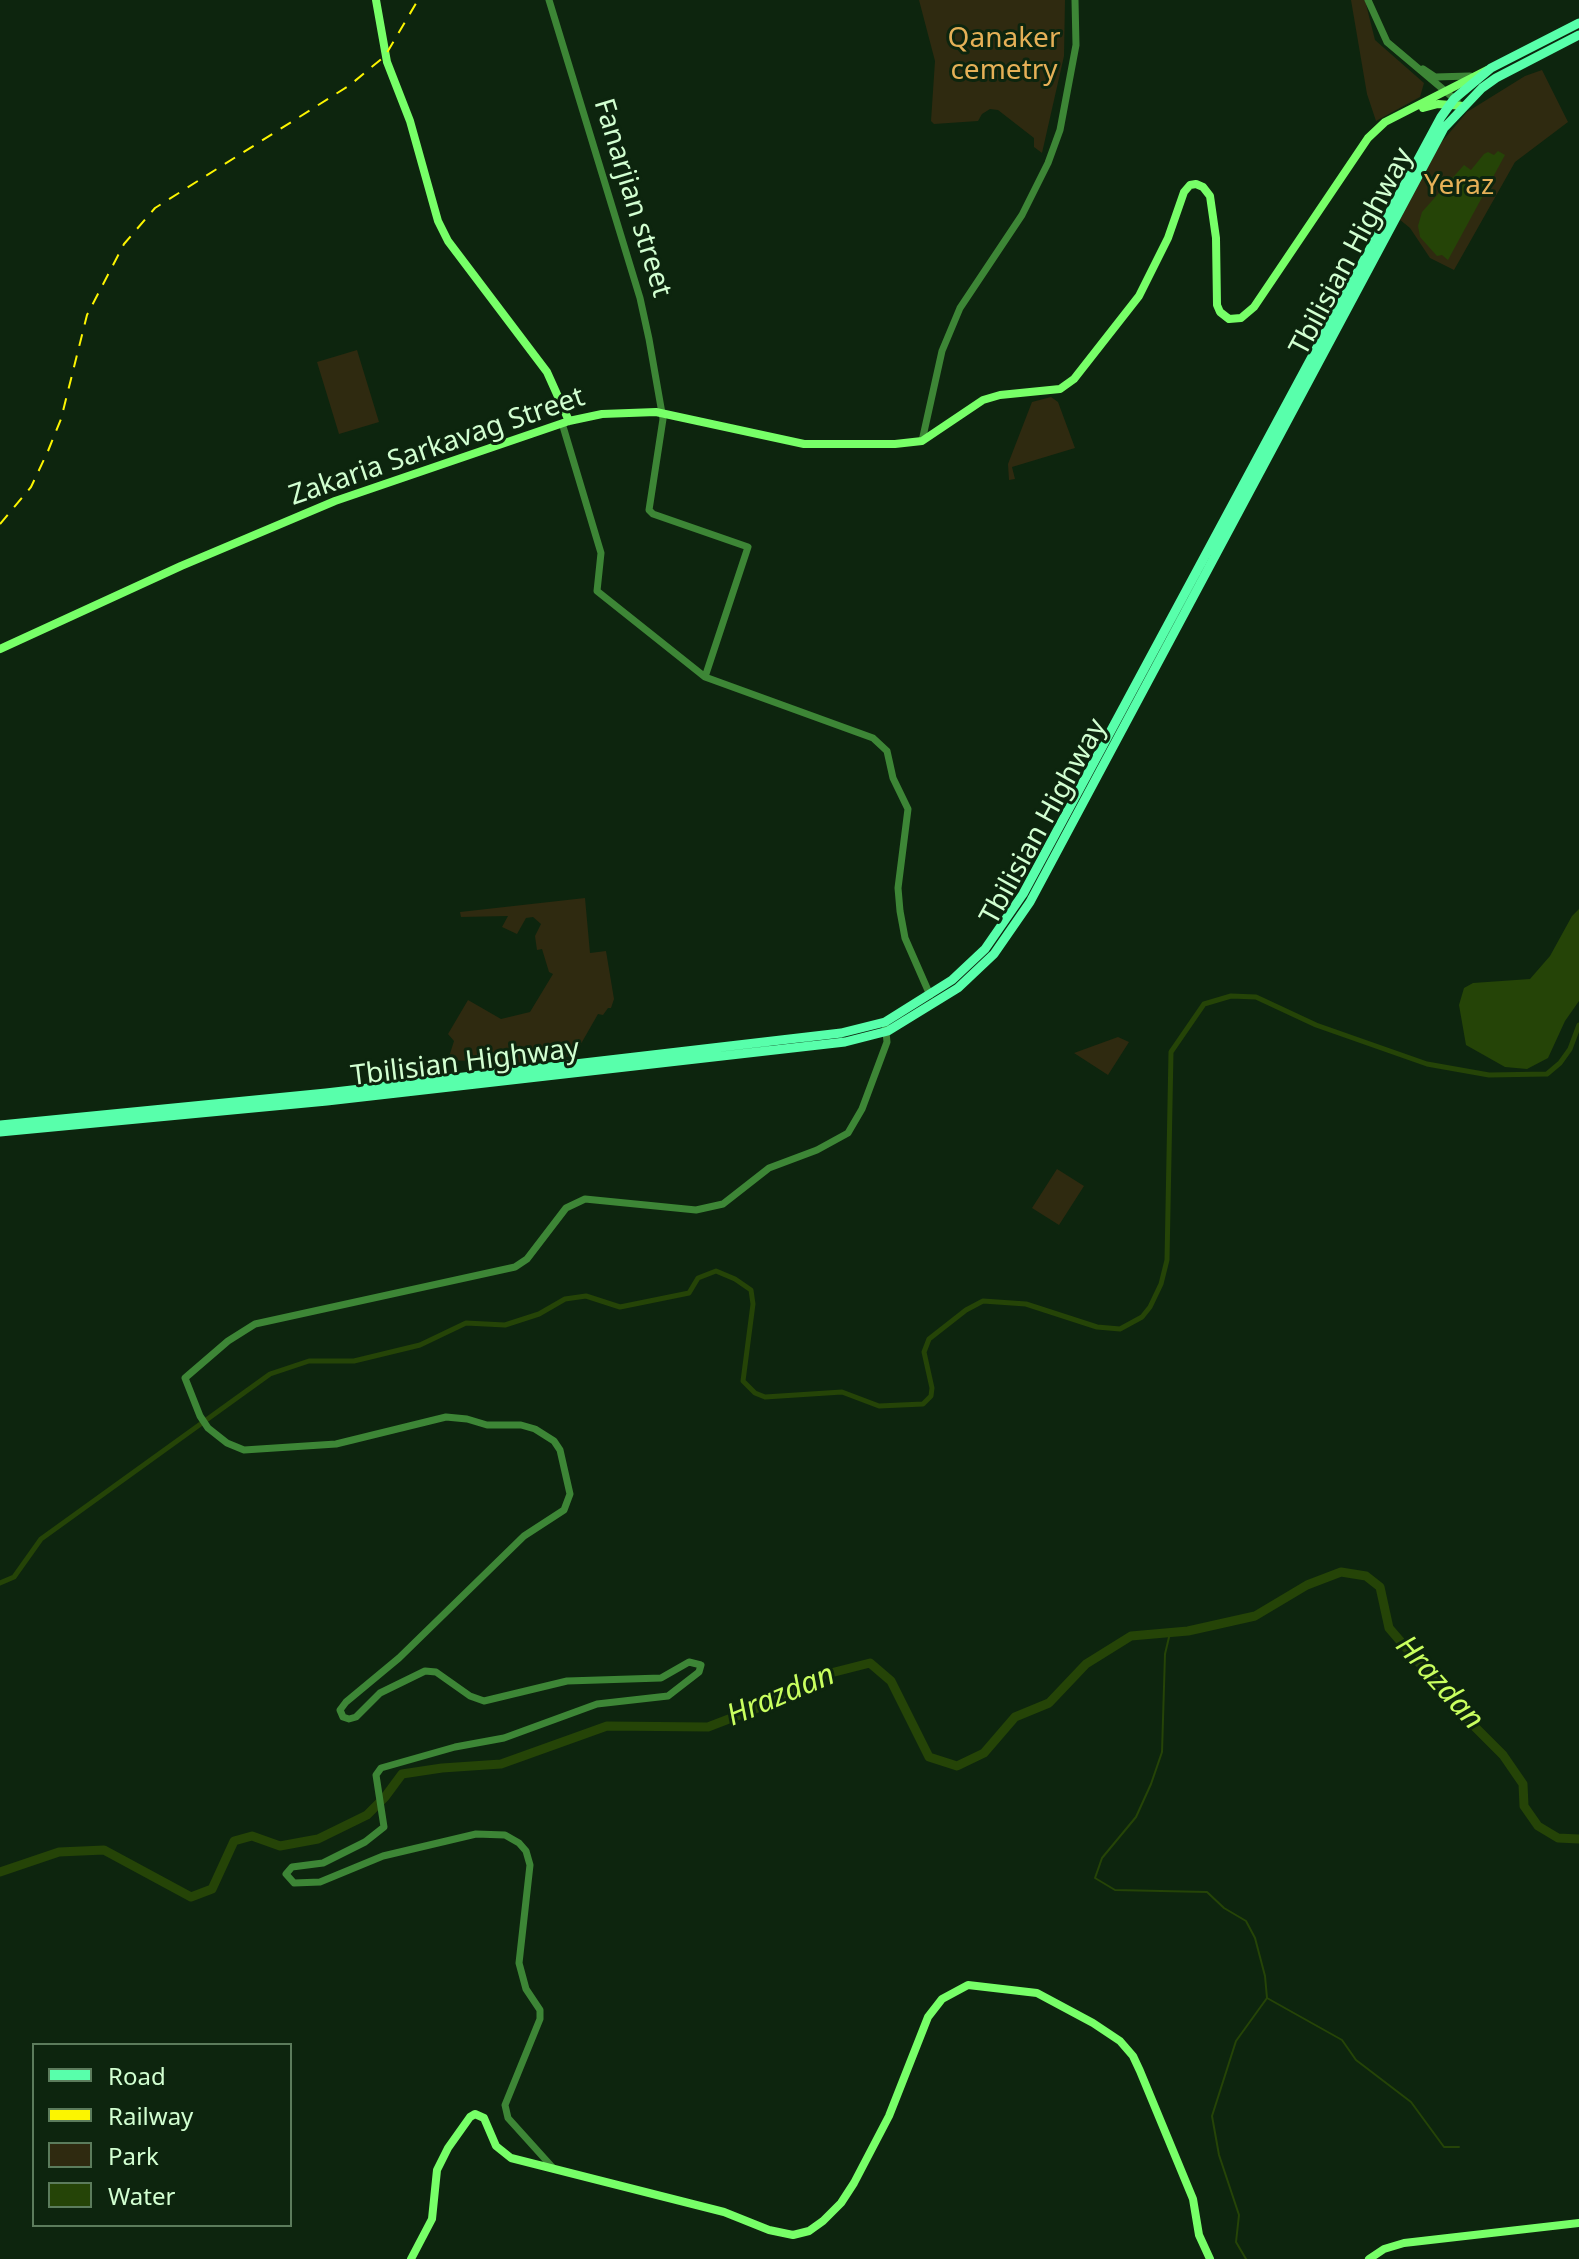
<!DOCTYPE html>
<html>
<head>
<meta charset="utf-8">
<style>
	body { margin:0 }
	#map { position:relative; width:1579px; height:2259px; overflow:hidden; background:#0d250e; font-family:"Noto Sans",sans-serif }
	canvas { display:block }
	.legend { position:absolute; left:32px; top:2043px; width:260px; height:184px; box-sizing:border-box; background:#0d250e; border:2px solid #5c7c5c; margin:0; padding:10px 14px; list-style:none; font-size:24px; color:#d2ffd1 }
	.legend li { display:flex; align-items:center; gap:16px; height:40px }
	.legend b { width:40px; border:2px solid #5c7c5c }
</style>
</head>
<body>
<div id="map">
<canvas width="1579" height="2259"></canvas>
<ul class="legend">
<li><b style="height:10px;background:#58ffab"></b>Road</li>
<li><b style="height:10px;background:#fcf500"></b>Railway</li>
<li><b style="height:22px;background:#2f2a10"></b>Park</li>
<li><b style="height:22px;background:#254407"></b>Water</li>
</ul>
</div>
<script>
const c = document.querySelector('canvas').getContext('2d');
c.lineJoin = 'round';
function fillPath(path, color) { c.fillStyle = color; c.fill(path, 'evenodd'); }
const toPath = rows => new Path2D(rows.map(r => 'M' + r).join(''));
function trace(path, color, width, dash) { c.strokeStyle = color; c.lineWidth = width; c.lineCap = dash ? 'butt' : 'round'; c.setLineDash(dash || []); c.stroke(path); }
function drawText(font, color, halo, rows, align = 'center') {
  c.font = font + ' "Noto Sans",sans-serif'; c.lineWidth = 6; c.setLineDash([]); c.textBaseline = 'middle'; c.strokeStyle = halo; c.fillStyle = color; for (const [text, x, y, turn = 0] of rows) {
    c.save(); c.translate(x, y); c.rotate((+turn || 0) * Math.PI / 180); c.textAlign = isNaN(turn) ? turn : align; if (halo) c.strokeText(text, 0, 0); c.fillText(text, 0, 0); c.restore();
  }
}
const green = toPath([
	[919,0,1065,0,1064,56,1042,153,1034,147,1034,138,998,110,990,109,982,114,978,121,934,124,931,121,935,61],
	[1351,0,1365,0,1375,40,1424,83,1420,97,1376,121,1367,94],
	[1542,70,1568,122,1515,162,1454,270,1430,258,1410,228,1399,219,1440,144,1467,112,1525,76],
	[357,350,379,422,339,434,317,362],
	[1051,397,1058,402,1075,448,1012,467,1015,479,1009,480,1008,464,1032,402],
	[585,898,590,953,606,951,614,999,611,1008,608,1008,603,1015,598,1014,574,1056,514,1063,448,1060,454,1041,448,1034,468,1000,501,1019,530,1012,553,974,549,972,542,949,537,950,535,936,541,924,533,917,526,918,517,934,502,927,508,916,461,917,460,912],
	[1118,1037,1129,1042,1108,1075,1074,1053],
	[1057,1169,1084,1186,1059,1225,1032,1208]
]);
const water = toPath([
	[1498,151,1505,155,1448,260,1442,255,1437,256,1420,237,1418,226,1422,212,1464,165,1471,170,1484,154,1488,152,1494,155],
	[1579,909,1579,1001,1565,1021,1548,1058,1527,1069,1505,1067,1466,1045,1459,1005,1464,988,1473,983,1530,979,1550,956,1572,916]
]);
const stream = toPath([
	[1170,1633,1165,1654,1162,1752,1151,1784,1136,1817,1102,1858,1095,1878,1115,1890,1207,1892,1224,1908,1246,1921,1255,1938,1265,1976,1267,1998,1236,2041,1212,2116,1219,2155,1239,2215,1236,2242,1246,2259],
	[1267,1998,1342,2040,1356,2060,1411,2102,1444,2147,1459,2147]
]);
const canal = toPath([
	[0,1583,14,1577,41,1539,270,1374,309,1361,354,1361,420,1345,466,1323,505,1325,539,1314,565,1299,586,1296,620,1307,689,1293,698,1278,716,1271,735,1279,751,1290,753,1304,743,1381,755,1393,765,1397,842,1392,879,1406,923,1404,931,1396,932,1388,924,1352,929,1339,966,1310,983,1301,1026,1304,1097,1327,1120,1329,1142,1317,1150,1307,1161,1284,1167,1260,1171,1052,1204,1004,1231,996,1256,997,1316,1025,1427,1064,1489,1075,1547,1074,1560,1063,1570,1049,1579,1025]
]);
const river = toPath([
	[0,1872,59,1852,104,1850,191,1897,212,1889,234,1841,252,1836,280,1846,318,1839,367,1815,385,1797,402,1774,442,1768,501,1764,607,1726,708,1727,760,1707,815,1677,870,1663,891,1681,929,1757,957,1766,984,1753,1015,1717,1049,1703,1086,1664,1131,1636,1188,1631,1255,1616,1307,1585,1341,1572,1366,1576,1380,1587,1389,1628,1470,1722,1503,1755,1523,1784,1524,1806,1538,1826,1558,1838,1579,1839]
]);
const tertiary = toPath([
	[549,0,640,298,649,339,663,419,649,510,653,514,748,547,705,677],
	[1368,0,1387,42,1457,101],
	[1423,69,1435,77,1470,76],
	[562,423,601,553,597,591,705,677,873,738,887,751,893,778,908,809,898,888,900,911,905,938,930,995],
	[922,441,942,351,960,308,1022,215,1048,163,1060,130,1076,45,1075,0],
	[554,2169,508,2118,505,2105,540,2019,540,2010,526,1989,519,1963,530,1865,526,1851,519,1843,505,1835,476,1834,383,1856,320,1882,294,1883,286,1874,292,1867,323,1863,365,1842,384,1827,376,1775,381,1768,455,1747,504,1738,597,1704,668,1696,699,1672,701,1665,689,1662,661,1678,567,1681,484,1701,470,1696,436,1672,425,1671,380,1693,356,1717,349,1719,343,1717,340,1710,346,1702,399,1658,524,1536,564,1510,570,1494,560,1450,554,1441,535,1429,521,1425,487,1425,467,1419,446,1417,336,1444,244,1450,227,1443,208,1428,200,1416,185,1378,228,1341,255,1324,515,1267,527,1259,566,1208,585,1199,696,1210,723,1204,769,1168,817,1150,848,1133,862,1109,887,1042,885,1022]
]);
const secondary = toPath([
	[376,0,387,62,410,121,438,221,448,241,547,372,569,421],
	[1423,108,1438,104,1464,106],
	[0,649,181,566,335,501,569,421,602,414,656,412,804,444,895,444,922,441,983,400,1000,395,1060,389,1074,379,1139,296,1168,238,1184,192,1190,185,1196,184,1203,187,1210,196,1216,238,1217,305,1220,312,1229,319,1241,318,1254,307,1368,138,1385,122,1487,70],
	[411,2259,432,2219,437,2170,448,2148,470,2117,475,2114,484,2118,496,2146,511,2158,724,2212,769,2230,793,2235,809,2231,823,2221,841,2203,854,2183,889,2116,928,2017,942,1999,968,1985,1037,1993,1093,2023,1120,2041,1133,2056,1140,2071,1193,2199,1199,2235,1210,2259],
	[1369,2259,1384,2249,1404,2243,1579,2223]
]);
const primary = toPath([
	[0,1125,326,1093,841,1033,885,1022,952,980,985,949,1023,894,1441,117,1454,99,1491,68,1579,23],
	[0,1132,327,1101,845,1042,888,1031,958,988,994,954,1030,902,1444,128,1482,88,1496,78,1579,35]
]);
const rail = toPath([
	[0,524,31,487,48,451,61,419,87,315,124,244,155,208,350,85,385,56,418,0]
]);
const parkNames = [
	["Qanaker",1004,39],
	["cemetry",1004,71],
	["Yeraz",1459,186]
];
const streetNames = [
	["Fanarjian street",632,198,73],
	["Tbilisian Highway",1352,252,-62],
	["Zakaria Sarkavag Street",437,447,-19],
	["Tbilisian Highway",1044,822,-61],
	["Tbilisian Highway",465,1063,-7]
];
const waterNames = [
	["Hrazdan",1439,1683,48],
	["Hrazdan",781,1696,-23]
];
fillPath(green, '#2f2a10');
fillPath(water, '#254407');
trace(stream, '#254407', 2);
trace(canal, '#254407', 5);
trace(river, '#254407', 9);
trace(tertiary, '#3d8636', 7);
trace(secondary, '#77ff68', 8);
trace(primary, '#58ffab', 9);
trace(rail, '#fcf500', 2, [12, 10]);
drawText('28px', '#e5b057', '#0d250e', parkNames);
drawText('28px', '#d2ffd1', '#0d250e', streetNames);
drawText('italic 30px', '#c9ff5f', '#0d250e', waterNames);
</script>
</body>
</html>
